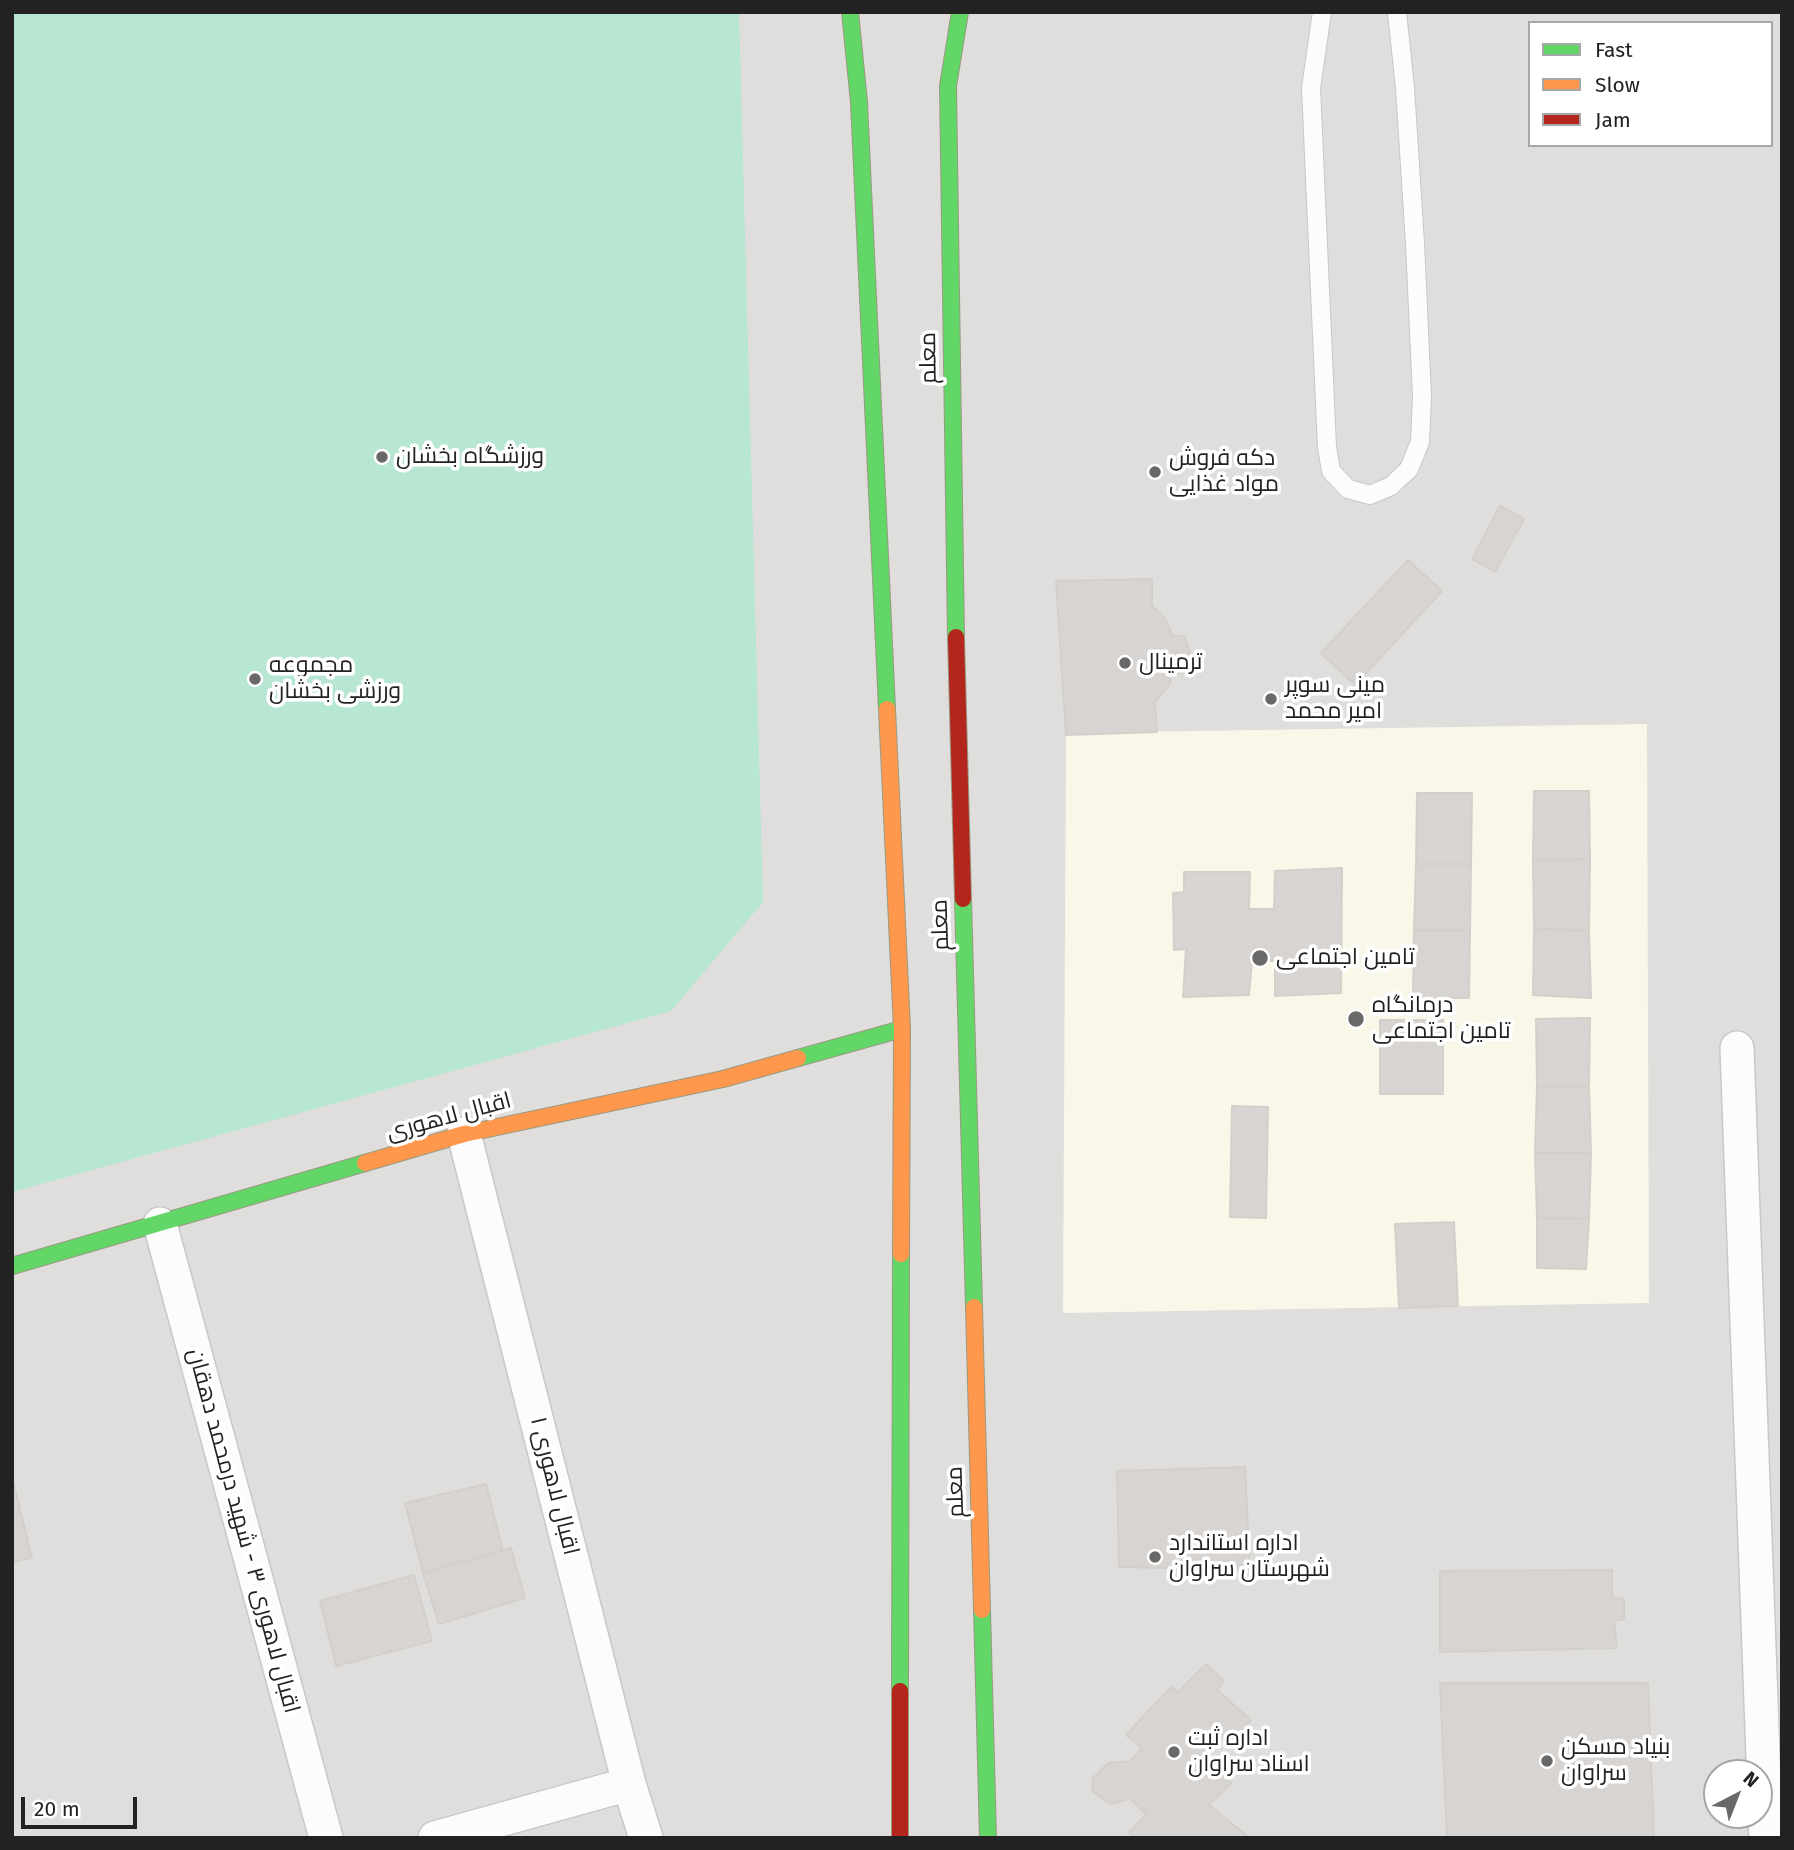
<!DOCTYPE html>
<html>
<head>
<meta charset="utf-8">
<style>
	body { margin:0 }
	#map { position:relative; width:1794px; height:1850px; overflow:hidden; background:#f0eeeb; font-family:"Fira Sans",sans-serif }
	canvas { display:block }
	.frame { position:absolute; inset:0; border:14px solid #222; pointer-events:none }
	.legend { position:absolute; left:1528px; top:21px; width:245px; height:126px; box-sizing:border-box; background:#fff; border:2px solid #a7a7a7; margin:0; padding:9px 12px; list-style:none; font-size:21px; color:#222 }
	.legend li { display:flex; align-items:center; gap:14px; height:35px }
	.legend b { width:35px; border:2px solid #a7a7a7 }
	.north { position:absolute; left:1703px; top:1759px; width:70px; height:70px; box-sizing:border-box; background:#fff; border:2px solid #a7a7a7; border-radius:50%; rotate:42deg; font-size:19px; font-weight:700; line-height:28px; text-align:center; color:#222 }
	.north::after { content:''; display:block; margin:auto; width:24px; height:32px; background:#6a6968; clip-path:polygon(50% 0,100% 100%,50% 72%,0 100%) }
	.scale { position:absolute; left:21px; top:1797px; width:116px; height:32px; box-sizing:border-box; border:4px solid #222; border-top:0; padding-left:9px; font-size:21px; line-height:24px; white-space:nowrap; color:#222; -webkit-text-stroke:5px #fff; paint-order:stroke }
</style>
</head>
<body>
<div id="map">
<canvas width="1794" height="1850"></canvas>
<div class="frame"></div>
<ul class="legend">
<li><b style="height:9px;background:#63d668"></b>Fast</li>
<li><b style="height:9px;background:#ff974d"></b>Slow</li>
<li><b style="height:9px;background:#b3261e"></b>Jam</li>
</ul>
<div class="north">N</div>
<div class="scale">20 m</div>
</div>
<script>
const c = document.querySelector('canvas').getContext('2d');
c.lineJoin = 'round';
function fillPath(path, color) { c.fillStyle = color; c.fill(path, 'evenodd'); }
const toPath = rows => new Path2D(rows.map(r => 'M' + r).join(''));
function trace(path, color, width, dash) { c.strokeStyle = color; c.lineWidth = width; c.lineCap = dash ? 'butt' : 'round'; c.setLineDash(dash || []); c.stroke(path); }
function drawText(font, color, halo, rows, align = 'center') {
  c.font = font + ' "Fira Sans",Cairo,sans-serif'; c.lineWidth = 7; c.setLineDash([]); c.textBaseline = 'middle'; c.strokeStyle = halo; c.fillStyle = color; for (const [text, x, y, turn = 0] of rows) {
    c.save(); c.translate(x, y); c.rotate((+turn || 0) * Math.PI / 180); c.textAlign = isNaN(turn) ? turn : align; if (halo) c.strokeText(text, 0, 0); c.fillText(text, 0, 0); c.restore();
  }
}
const residential = toPath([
	[12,12,1782,12,1782,1838,12,1838],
	[1530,23,1771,23,1771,145,1530,145],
	[1717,1773,1759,1773,1759,1815,1717,1815]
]);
const education = toPath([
	[1647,724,1649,1303,1063,1313,1066,733]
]);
const pitch = toPath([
	[12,12,739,12,763,902,671,1011,12,1192]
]);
const building = toPath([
	[1500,506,1524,519,1495,572,1472,559,1500,506],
	[1408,560,1442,591,1355,685,1321,653,1408,560],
	[1152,579,1152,606,1164,617,1172,635,1185,637,1190,652,1185,673,1171,674,1170,684,1155,702,1157,732,1066,735,1056,581,1152,579],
	[1534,791,1589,791,1590,859,1533,860,1534,791],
	[1417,793,1472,793,1471,864,1416,864,1417,793],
	[1590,859,1589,931,1534,928,1533,860,1590,859],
	[1416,864,1471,864,1470,931,1414,930,1416,864],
	[1342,868,1341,993,1275,996,1275,961,1252,961,1249,995,1183,997,1186,949,1174,950,1173,893,1184,892,1184,872,1250,872,1249,909,1274,909,1275,871,1342,868],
	[1534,928,1589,931,1591,998,1533,995,1534,928],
	[1414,930,1470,931,1469,998,1413,998,1414,930],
	[1590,1018,1589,1087,1537,1086,1536,1019,1590,1018],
	[1380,1020,1443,1020,1443,1094,1380,1094,1380,1020],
	[1537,1086,1589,1087,1591,1153,1535,1153,1537,1086],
	[1232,1106,1268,1107,1266,1218,1230,1217,1232,1106],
	[1535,1153,1591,1153,1589,1219,1537,1218,1535,1153],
	[1537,1218,1589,1219,1586,1269,1537,1268,1537,1218],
	[1454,1222,1458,1306,1399,1308,1395,1224,1454,1222],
	[1245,1467,1250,1570,1119,1567,1117,1471,1245,1467],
	[12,1477,32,1558,12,1562,12,1477],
	[486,1484,503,1551,423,1573,405,1503,486,1484],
	[511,1548,525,1598,439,1624,423,1573,511,1548],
	[1612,1570,1612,1598,1624,1599,1624,1619,1614,1621,1617,1648,1440,1652,1440,1571,1612,1570],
	[414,1575,432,1641,336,1666,320,1601,414,1575],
	[1206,1664,1224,1681,1217,1690,1251,1720,1229,1743,1222,1739,1204,1756,1231,1783,1209,1805,1250,1838,1135,1838,1129,1833,1146,1814,1131,1799,1110,1804,1092,1791,1093,1778,1108,1763,1131,1761,1142,1748,1126,1735,1171,1687,1178,1692,1206,1664],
	[1440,1683,1648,1683,1654,1838,1447,1838,1440,1683]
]);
const lane = toPath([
	[1322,12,1311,88,1327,447,1331,471,1348,489,1370,495,1391,486,1409,469,1420,442,1422,397,1415,243,1405,88,1397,12]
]);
const street = toPath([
	[1737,1048,1766,1838],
	[464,1134,629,1784,646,1838],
	[160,1224,326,1838],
	[435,1838,629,1784]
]);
const fast = toPath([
	[850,12,859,102,887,709],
	[956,637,948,86,960,12],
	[963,899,974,1307],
	[798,1058,902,1029],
	[12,1266,365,1163],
	[982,1610,988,1838],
	[900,1691,901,1254]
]);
const slow = toPath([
	[887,709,902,1029,901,1254],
	[365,1163,464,1134,723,1079,798,1058],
	[974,1307,982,1610]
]);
const jam = toPath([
	[956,637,963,899],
	[900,1838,900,1691]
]);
const markers = [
	[382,457,7,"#6a6968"],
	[1155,472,7,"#6a6968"],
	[1125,663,7,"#6a6968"],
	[255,679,7,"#6a6968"],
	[1271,699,7,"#6a6968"],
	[1260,958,9,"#6a6968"],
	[1356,1019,9,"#6a6968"],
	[1155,1557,7,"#6a6968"],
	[1174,1752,7,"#6a6968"],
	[1547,1761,7,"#6a6968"]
];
const streetNames = [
	["معلم",929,358,-91],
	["معلم",941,925,-92],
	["اقبال لاهوری",449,1117,-15],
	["اقبال لاهوری ۱",554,1486,76],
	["معلم",956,1492,-92],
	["اقبال لاهوری ۳ - شهید درمحمد دهقان",243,1531,75]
];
const poiNames = [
	["ورزشگاه بخشان",396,457],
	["دکه فروش",1169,459],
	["مواد غذایی",1169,485],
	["ترمینال",1139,663],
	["مجموعه",269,666],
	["ورزشی بخشان",269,692],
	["مینی سوپر",1285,686],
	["امیر محمد",1285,712],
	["تامین اجتماعی",1276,958],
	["درمانگاه",1372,1006],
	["تامین اجتماعی",1372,1032],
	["اداره استاندارد",1169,1544],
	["شهرستان سراوان",1169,1570],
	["اداره ثبت",1188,1739],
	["اسناد سراوان",1188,1765],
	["بنیاد مسکن",1561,1748],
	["سراوان",1561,1774]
];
fillPath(residential, '#dfdedc');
fillPath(education, '#f8f7e8');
fillPath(pitch, '#b7e6d2');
fillPath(building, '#d7d4d2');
trace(building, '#d3d0cc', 2);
trace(lane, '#c9c8c7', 20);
trace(street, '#c9c8c7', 36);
trace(fast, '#999a82', 18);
trace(slow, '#999a82', 18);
trace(jam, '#999a82', 18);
trace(lane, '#fdfcfc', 18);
trace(street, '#fdfcfc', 33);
trace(fast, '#63d668', 16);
trace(slow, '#ff974d', 16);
trace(jam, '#b3261e', 16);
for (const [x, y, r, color] of markers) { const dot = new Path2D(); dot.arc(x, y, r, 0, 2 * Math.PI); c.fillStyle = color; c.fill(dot); trace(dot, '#fff', 2.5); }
drawText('23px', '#222', '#fff', streetNames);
drawText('23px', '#222', '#fff', poiNames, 'left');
</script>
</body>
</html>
